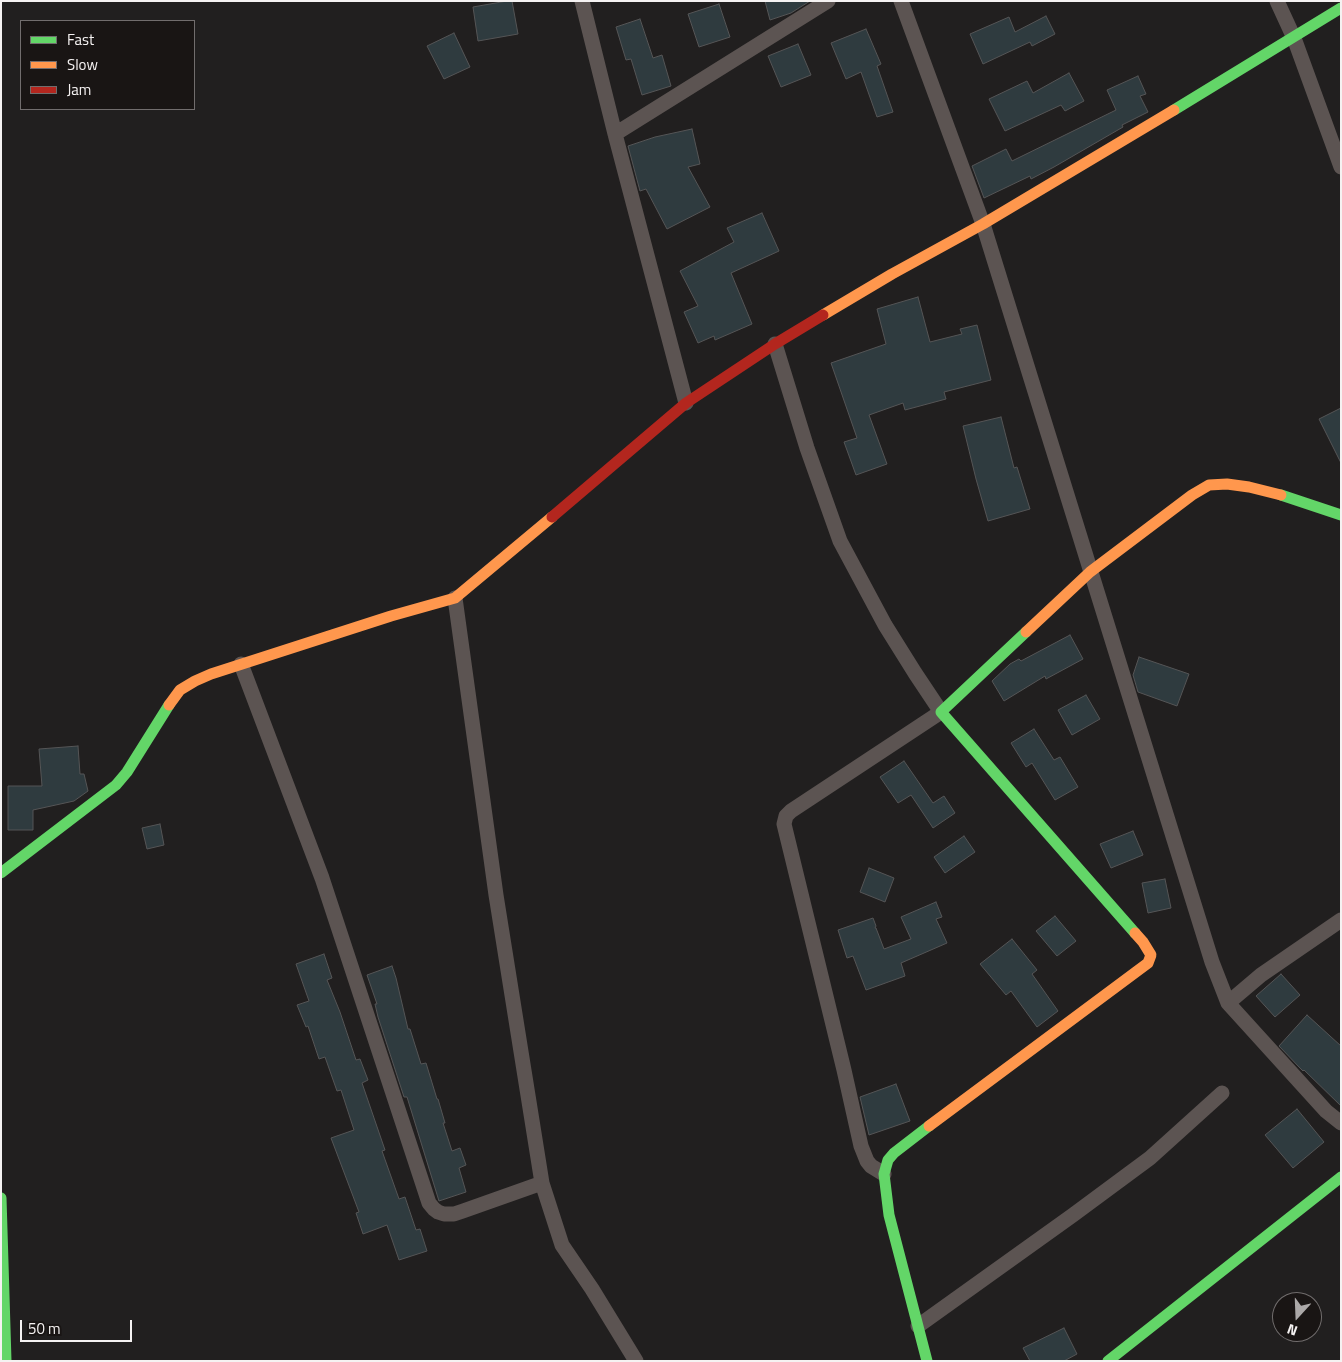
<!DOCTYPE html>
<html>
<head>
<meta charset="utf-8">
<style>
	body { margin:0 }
	#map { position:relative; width:1342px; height:1362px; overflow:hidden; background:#211f1f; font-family:"Titillium Web",sans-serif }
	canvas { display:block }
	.frame { position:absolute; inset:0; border:2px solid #f5f2f2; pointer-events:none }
	.legend { position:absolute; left:20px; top:20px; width:175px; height:90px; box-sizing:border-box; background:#191514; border:1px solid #716d6d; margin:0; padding:6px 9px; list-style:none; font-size:15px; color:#f5f2f2 }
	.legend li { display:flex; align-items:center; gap:10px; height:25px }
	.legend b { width:25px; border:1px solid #716d6d }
	.north { position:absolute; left:1272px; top:1292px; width:50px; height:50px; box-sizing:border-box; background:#191514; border:1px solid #716d6d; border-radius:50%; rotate:200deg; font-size:14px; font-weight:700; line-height:20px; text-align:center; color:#f5f2f2 }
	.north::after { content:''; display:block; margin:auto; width:18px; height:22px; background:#aba8a8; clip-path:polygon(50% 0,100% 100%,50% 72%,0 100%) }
	.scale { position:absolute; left:20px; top:1320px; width:112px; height:22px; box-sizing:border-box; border:2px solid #f5f2f2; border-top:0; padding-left:6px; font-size:15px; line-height:18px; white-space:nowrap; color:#f5f2f2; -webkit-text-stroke:4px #191514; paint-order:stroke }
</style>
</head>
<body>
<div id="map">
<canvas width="1342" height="1362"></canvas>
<div class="frame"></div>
<ul class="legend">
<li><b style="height:6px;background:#63d668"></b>Fast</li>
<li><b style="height:6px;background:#ff974d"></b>Slow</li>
<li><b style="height:6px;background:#b3261e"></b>Jam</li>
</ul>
<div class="north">N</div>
<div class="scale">50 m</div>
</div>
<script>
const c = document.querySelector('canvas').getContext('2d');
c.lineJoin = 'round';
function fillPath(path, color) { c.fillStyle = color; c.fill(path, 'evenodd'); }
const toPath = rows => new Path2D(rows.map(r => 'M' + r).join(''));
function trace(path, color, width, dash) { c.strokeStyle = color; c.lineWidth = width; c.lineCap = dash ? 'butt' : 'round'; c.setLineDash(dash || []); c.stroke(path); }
const building = toPath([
	[507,1,512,1,518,34,478,41,473,7,507,1],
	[765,1,810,1,791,13,770,20,765,1],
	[719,4,730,37,699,47,688,14,719,4],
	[1046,16,1055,34,1032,46,1030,42,983,64,970,34,1009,17,1015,32,1046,16],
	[640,19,653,58,662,55,671,86,642,95,631,59,626,60,616,27,640,19],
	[866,29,881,64,877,66,893,112,877,117,861,72,846,79,831,43,866,29],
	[454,33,470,67,444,79,427,46,454,33],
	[798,44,811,75,781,87,768,56,798,44],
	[1069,73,1084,101,1065,111,1061,105,1005,131,989,99,1027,81,1033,93,1069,73],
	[1138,76,1146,94,1140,96,1148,112,1122,125,1123,127,1054,167,1031,179,1030,176,984,198,972,166,1006,149,1012,161,1116,110,1107,90,1138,76],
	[692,129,700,164,688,167,710,207,667,229,646,189,640,191,628,146,655,137,692,129],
	[762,213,779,251,731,273,752,324,715,340,714,336,698,343,684,312,698,306,680,271,734,242,727,228,762,213],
	[918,297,930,342,962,334,960,329,977,325,991,380,944,392,946,399,905,410,903,403,869,415,887,464,856,475,844,442,857,438,831,363,886,344,877,309,918,297],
	[1341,408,1341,463,1319,419,1341,408],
	[1001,417,1014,468,1017,467,1030,509,988,521,976,479,963,426,1001,417],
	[1070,635,1083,659,1046,679,1045,676,1004,701,992,681,1010,664,1019,659,1021,661,1070,635],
	[1139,657,1189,674,1177,706,1138,692,1133,675,1139,657],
	[1086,695,1100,719,1072,735,1058,710,1086,695],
	[1034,729,1054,760,1060,757,1078,787,1055,800,1032,763,1026,767,1011,743,1034,729],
	[78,746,80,774,84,774,88,791,74,801,33,810,33,830,8,830,8,786,42,786,39,749,78,746],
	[904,761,933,803,944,796,955,813,933,828,911,795,898,803,880,777,904,761],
	[160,824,164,845,147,849,142,828,160,824],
	[1133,831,1143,855,1111,868,1100,844,1133,831],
	[964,836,975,852,945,873,934,857,964,836],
	[869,868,894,878,885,902,860,892,869,868],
	[1165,879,1171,908,1148,913,1142,883,1165,879],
	[936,902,942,917,936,919,947,943,901,963,905,976,866,990,853,956,847,958,838,930,873,918,876,926,875,928,876,928,884,949,911,939,901,917,936,902],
	[1055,916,1076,941,1057,956,1036,931,1055,916],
	[1012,939,1037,970,1032,974,1058,1011,1037,1027,1011,991,1006,995,980,964,1012,939],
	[324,954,332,978,327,980,340,1012,356,1060,360,1059,368,1080,362,1083,385,1150,382,1151,399,1199,405,1197,416,1230,420,1229,427,1251,399,1260,387,1225,363,1234,356,1213,359,1212,331,1138,354,1130,341,1090,337,1091,325,1057,319,1059,308,1026,306,1027,297,1005,309,1001,296,964,324,954],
	[392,966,396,978,408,1029,410,1029,421,1064,426,1063,437,1099,438,1099,445,1123,443,1123,452,1151,460,1148,466,1165,459,1168,466,1192,439,1201,407,1097,404,1097,378,1017,375,1004,377,1004,367,975,392,966],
	[1281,974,1300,995,1275,1017,1256,996,1281,974],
	[1307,1015,1341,1046,1341,1106,1304,1070,1303,1071,1300,1068,1279,1046,1307,1015],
	[896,1084,910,1121,869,1135,860,1097,896,1084],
	[1297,1109,1324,1142,1293,1168,1265,1135,1297,1109],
	[1064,1328,1077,1354,1064,1361,1030,1361,1023,1348,1064,1328]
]);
const street = toPath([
	[582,1,615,134,686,403],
	[901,1,983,224,1212,962,1228,1003,1326,1111,1341,1123],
	[1277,1,1294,38,1341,167],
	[615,134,828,1],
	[775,344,807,448,840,541,885,625,915,673,941,712,791,811,786,816,784,824,844,1070,861,1146,867,1161,871,1166,884,1174],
	[455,598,496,895,542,1183,562,1245,592,1289,636,1361],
	[241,664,322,878,429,1203,434,1209,438,1212,444,1214,454,1214,463,1211,542,1183],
	[1228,1003,1261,975,1341,920],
	[918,1326,1073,1215,1150,1158,1222,1093]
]);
const fast = toPath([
	[1174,110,1341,8],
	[1281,495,1341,515],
	[1026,632,941,712,1135,933],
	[1,873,116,785,127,772,169,705],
	[1,1198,6,1361],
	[927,1361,889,1215,884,1174,888,1160,894,1153,929,1126],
	[1108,1361,1341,1177]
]);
const slow = toPath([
	[823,315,892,274,983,224,1174,110],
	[1026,632,1090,572,1192,495,1209,485,1227,484,1249,487,1281,495],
	[169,705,180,690,195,681,211,674,391,616,455,598,552,517],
	[929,1126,1148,963,1151,955,1143,942,1135,933]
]);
const jam = toPath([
	[552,517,686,403,775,344,823,315]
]);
fillPath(building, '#2f3b3f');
trace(building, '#555556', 1);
trace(street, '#5c5452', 15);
trace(fast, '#63d668', 11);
trace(slow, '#ff974d', 11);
trace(jam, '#b3261e', 11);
</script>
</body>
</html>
